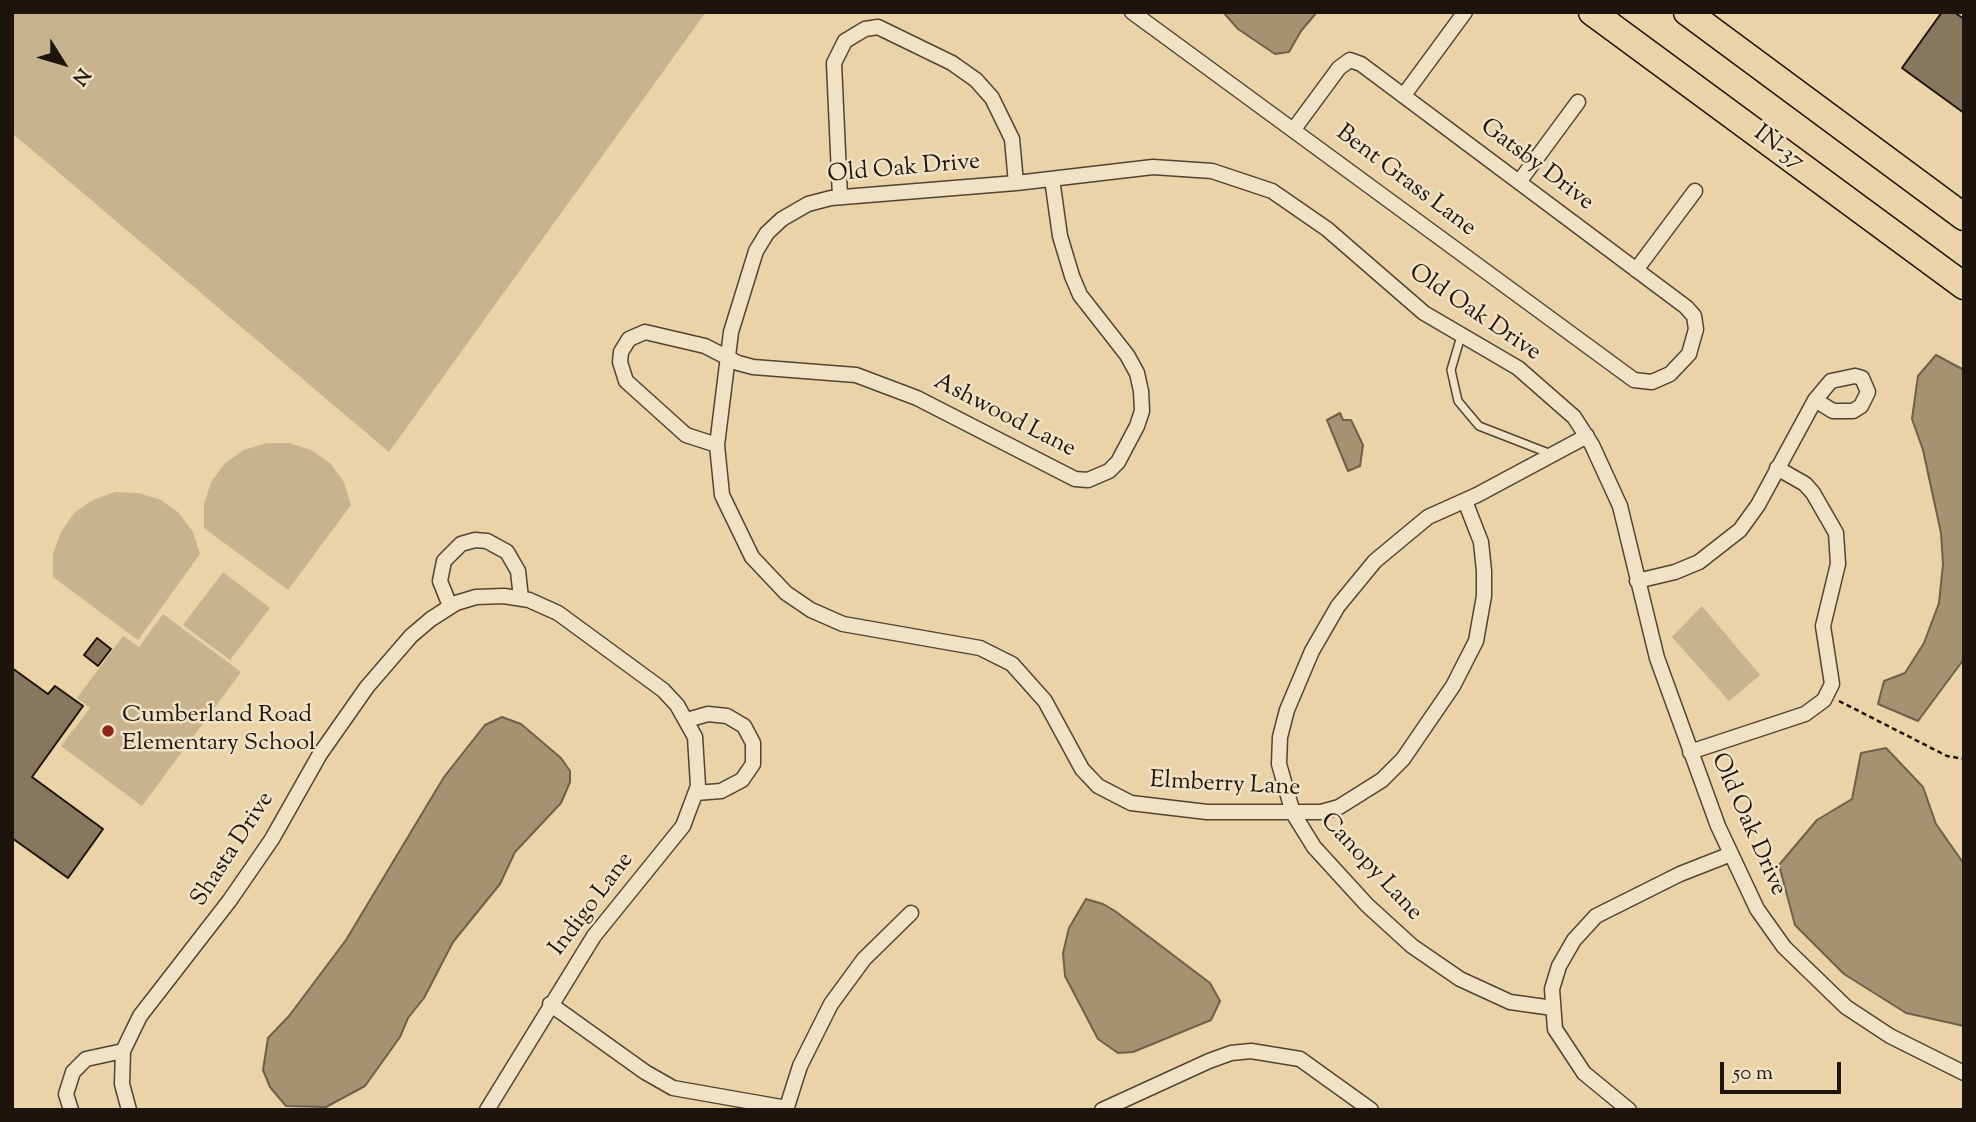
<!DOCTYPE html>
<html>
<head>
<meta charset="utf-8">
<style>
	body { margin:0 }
	#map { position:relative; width:1976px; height:1122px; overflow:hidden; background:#ead3a7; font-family:"Sorts Mill Goudy",serif }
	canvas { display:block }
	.frame { position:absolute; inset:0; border:14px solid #1e140e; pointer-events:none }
	.north { position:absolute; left:28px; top:28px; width:70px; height:70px; -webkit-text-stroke:5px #f1e2c6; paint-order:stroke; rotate:127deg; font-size:19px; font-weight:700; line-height:28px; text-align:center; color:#1e140e }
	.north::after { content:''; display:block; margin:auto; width:24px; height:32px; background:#1e140e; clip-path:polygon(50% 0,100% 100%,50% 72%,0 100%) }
	.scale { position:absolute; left:1720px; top:1062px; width:121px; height:32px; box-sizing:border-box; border:4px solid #1e140e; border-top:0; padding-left:9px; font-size:21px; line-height:24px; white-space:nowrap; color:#1e140e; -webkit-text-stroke:5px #f1e2c6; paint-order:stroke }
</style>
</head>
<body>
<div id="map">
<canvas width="1976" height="1122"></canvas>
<div class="frame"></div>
<div class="north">N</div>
<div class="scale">50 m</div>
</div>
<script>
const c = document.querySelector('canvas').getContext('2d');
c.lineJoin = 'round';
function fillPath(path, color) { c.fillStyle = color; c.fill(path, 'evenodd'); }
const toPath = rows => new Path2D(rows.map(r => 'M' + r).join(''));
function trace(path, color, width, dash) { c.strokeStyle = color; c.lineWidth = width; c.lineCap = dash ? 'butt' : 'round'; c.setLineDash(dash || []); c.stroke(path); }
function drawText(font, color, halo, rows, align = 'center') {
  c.font = font + ' "Sorts Mill Goudy",serif'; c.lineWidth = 5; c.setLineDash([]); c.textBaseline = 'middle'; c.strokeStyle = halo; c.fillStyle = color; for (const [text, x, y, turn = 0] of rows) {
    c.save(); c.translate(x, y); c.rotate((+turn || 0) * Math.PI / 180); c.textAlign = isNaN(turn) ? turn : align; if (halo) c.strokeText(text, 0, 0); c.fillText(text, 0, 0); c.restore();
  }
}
const green = toPath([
	[12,12,706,12,389,452,12,133],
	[266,443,289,443,311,450,330,463,344,482,351,505,288,590,204,528,204,504,211,482,225,463,244,450],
	[115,492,139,493,161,500,179,513,193,532,200,554,138,640,53,577,53,554,61,532,74,513,93,500],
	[223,572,270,608,230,660,183,625],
	[1702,606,1760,675,1729,701,1672,637],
	[163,614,241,672,142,806,61,746,90,708,77,698,123,636,139,647]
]);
const water = toPath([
	[1223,12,1317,12,1301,31,1289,52,1275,54,1238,29,1223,12],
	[1936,355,1964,370,1964,659,1918,721,1878,704,1884,681,1905,673,1924,643,1939,603,1943,564,1941,533,1923,450,1912,419,1918,376,1936,355],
	[1340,413,1343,420,1351,420,1363,445,1360,466,1348,471,1327,420,1340,413],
	[502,717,521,724,561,758,570,771,570,782,561,803,515,852,500,884,453,942,424,998,408,1018,400,1037,365,1086,326,1107,286,1106,270,1087,263,1070,268,1038,289,1016,346,940,444,777,485,725,502,717],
	[1886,748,1923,787,1936,824,1964,864,1964,1026,1906,1013,1844,974,1795,925,1779,865,1817,820,1852,799,1861,753,1886,748],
	[1086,899,1103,904,1115,911,1210,983,1220,1001,1211,1020,1133,1052,1118,1053,1098,1039,1065,976,1063,953,1069,928,1086,899]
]);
const building = toPath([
	[1942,12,1954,12,1964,19,1964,113,1902,68,1942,12],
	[97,638,111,649,98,666,84,655,97,638],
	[12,668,48,694,55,686,83,706,32,777,103,829,68,878,12,838,12,668]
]);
const path = toPath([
	[1839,701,1947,756,1964,759]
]);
const lane = toPath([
	[1461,336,1451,370,1458,401,1479,426,1551,454]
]);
const street = toPath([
	[1132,12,1634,380,1652,382,1670,374,1689,354,1696,329,1694,316,1686,307,1361,64,1350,60,1339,68,1294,129],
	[1404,95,1465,12],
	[1519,182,1578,102],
	[840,197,834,63,845,41,865,29,878,27,952,63,976,80,992,98,1012,139,1016,183],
	[1636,270,1695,191],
	[1855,376,1862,378,1868,392,1861,406,1853,411,1833,411,1815,400,1831,381,1855,376],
	[717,445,686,435,626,381,620,362,621,352,629,339,645,332,705,346,738,363,753,367,856,375,917,398,1075,479,1088,480,1109,471,1118,462,1137,426,1142,411,1141,391,1137,373,1127,355,1080,295,1072,276,1060,236,1052,179],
	[1465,501,1481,542,1484,571,1484,596,1476,641,1453,686,1403,759,1382,780,1339,807,1321,812,1207,812,1131,803,1098,786,1082,769,1045,701,1012,664,980,648,843,624,811,610,786,593,752,557,722,495,717,445,731,332,756,251,767,233,782,219,808,204,831,198,1016,183,1153,167,1212,171,1272,191,1327,229,1424,313,1518,368,1574,417,1592,445,1620,506,1657,658,1718,826,1757,909,1784,947,1846,1007,1890,1036,1964,1073],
	[1637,581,1675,572,1699,562,1740,530,1758,505,1815,400],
	[450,606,440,581,444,561,461,544,475,540,487,541,507,552,518,571,521,598],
	[687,720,708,714,727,716,744,726,753,743,753,764,742,780,721,791,696,793],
	[1690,752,1805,714,1824,700,1832,684,1823,626,1838,564,1836,533,1813,493,1805,484,1777,468],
	[550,1004,645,1072,673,1088,787,1108],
	[1553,1008,1510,1002,1460,979,1412,946,1367,905,1314,847,1293,813,1279,764,1280,737,1287,710,1312,651,1338,606,1375,561,1428,517,1477,495,1587,436],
	[123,1051,122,1084,129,1110],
	[71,1110,66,1094,73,1072,86,1059,123,1051,140,1016,230,900,272,839,320,754,367,687,411,636,431,619,456,603,476,597,504,596,529,600,558,613,663,690,677,705,695,737,698,786,683,826,594,936,487,1110],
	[786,1110,800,1066,831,1004,864,959,911,913],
	[1102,1110,1209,1061,1231,1053,1251,1051,1300,1059,1371,1110],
	[1629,1110,1584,1073,1555,1029,1552,989,1559,966,1574,940,1596,916,1680,874,1731,854]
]);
const highway = toPath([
	[1592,12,1964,286],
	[1687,12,1964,217]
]);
const markers = [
	[108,731,7,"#8f2418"]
];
const streetNames = [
	["IN-37",1778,149,37],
	["Gatsby Drive",1536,166,37],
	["Old Oak Drive",904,170,-5],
	["Bent Grass Lane",1405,182,37],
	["Old Oak Drive",1474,314,34],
	["Ashwood Lane",1004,417,27],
	["Elmberry Lane",1225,786,3],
	["Old Oak Drive",1747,825,66],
	["Shasta Drive",234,850,-57],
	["Canopy Lane",1370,868,47],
	["Indigo Lane",593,905,-53]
];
const poiNames = [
	["Cumberland Road",122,717],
	["Elementary School",122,745]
];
fillPath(green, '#c7b38d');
fillPath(water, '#a59273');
trace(water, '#6f604b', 2);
fillPath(building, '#88775e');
trace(building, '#1e140e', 2);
trace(lane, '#514434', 10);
trace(street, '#514434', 17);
trace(highway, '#1e140e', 29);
trace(path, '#1e140e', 2.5, [5, 3.5]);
trace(lane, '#f1e2c6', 7);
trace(street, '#f1e2c6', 14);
trace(highway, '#ead3a7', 26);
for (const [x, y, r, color] of markers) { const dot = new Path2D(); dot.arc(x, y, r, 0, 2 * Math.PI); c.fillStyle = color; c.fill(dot); trace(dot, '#f1e2c6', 2.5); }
drawText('24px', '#1e140e', '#f1e2c6', streetNames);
drawText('24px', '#1e140e', '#f1e2c6', poiNames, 'left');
</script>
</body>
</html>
